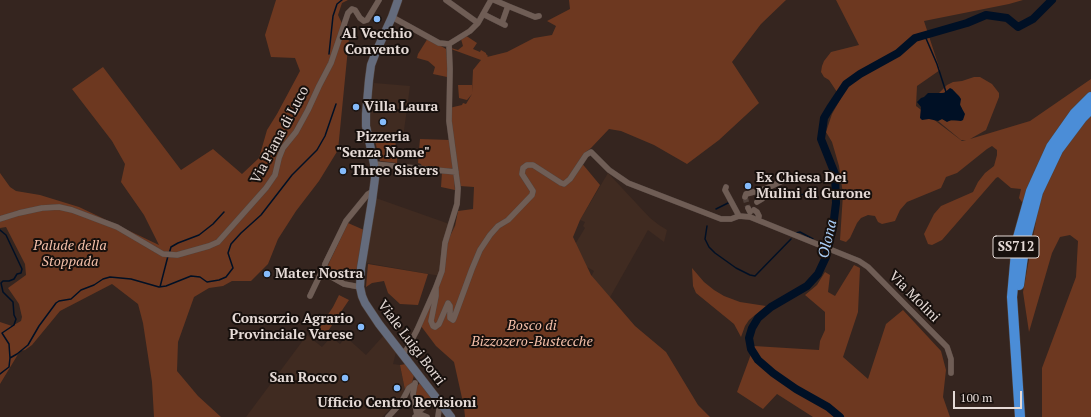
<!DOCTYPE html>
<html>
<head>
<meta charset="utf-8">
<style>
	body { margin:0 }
	#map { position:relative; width:1091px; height:417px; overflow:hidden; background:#35251f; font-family:"PT Serif",serif }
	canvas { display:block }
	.scale { position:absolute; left:953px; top:391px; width:69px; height:18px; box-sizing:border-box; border:2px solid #e5dad6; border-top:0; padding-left:5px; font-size:12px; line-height:14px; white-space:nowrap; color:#e5dad6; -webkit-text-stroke:3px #17100d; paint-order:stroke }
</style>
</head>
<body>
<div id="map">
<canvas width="1091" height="417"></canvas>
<div class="scale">100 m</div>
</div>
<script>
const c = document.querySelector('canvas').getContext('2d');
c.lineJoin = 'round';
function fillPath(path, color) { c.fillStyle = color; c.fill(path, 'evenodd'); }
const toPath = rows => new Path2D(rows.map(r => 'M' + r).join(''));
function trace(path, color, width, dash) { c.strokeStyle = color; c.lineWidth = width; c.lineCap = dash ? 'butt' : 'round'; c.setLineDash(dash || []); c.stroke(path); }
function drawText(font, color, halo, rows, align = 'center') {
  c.font = font + ' "PT Serif",serif'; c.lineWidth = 4; c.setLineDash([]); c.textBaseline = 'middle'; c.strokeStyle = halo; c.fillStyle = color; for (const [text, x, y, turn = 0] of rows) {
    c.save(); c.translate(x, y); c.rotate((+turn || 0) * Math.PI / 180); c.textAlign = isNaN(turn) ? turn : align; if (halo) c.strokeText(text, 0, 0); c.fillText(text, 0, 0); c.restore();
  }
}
const built = toPath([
	[374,83,410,86,403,138,374,140,371,129,370,105],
	[608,173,650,218,659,225,667,230,664,242,648,230,609,299,586,286,594,271,568,256,585,228,583,226,585,222,580,220],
	[373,197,455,226,447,242,440,276,367,263,365,243],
	[307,335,322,347,331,337,340,344,346,337,366,355,384,335,396,352,393,364,400,365,405,390,401,398,382,417,246,417]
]);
const green = toPath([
	[276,0,348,0,342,3,338,15,349,38,338,150,319,181,296,211,278,239,268,264,251,281,232,281,223,286,209,288,194,297,178,342,177,371,198,396,221,417,154,417,152,382,143,323,138,304,112,284,60,311,32,345,25,350,20,351,0,384,0,322,12,326,21,321,22,317,19,304,8,288,26,275,25,264,6,227,0,228,0,173,10,187,16,191,40,195,79,207,159,245,144,215,121,182,125,164,112,141,72,89,103,67,181,170,213,149,242,174,259,158,267,130,277,114,300,71,295,58,271,57,265,35],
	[569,0,786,0,761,24,732,62,759,103,719,140,687,164,654,145,621,131,609,129,591,148,586,152,580,161,600,185,580,220,573,237,591,275,635,326,666,352,698,405,710,417,465,417,464,407,454,362,436,346,421,326,440,276,447,242,455,226,458,211,473,209,474,187,460,186,449,108,462,105,463,103,466,104,472,94,467,100,459,98,458,85,472,85,472,92,473,70,481,60,451,49,451,48,458,50,463,46,461,39,465,35,477,43,473,49,480,52,481,50,486,53,486,54,488,56,487,57,507,52,534,38,552,35,556,26,547,21,570,9],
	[836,0,1023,0,1009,4,924,21,940,70,917,86,916,106,962,141,966,140,961,140,938,121,942,119,949,121,956,120,962,109,955,92,952,89,946,92,938,94,947,85,953,82,962,81,974,77,980,77,992,84,999,93,999,97,986,130,970,139,1030,121,1091,79,1091,417,1042,417,1042,368,1076,277,1078,241,1070,235,1060,237,1052,253,1029,332,1023,292,1036,221,1019,198,1021,189,1011,188,998,177,996,178,942,240,932,245,928,244,924,234,934,214,941,206,973,192,978,182,985,173,994,166,997,155,997,150,992,146,987,149,957,173,946,177,941,188,907,202,900,210,895,221,882,224,878,222,875,216,868,215,861,218,857,223,850,238,846,242,840,240,843,194,839,166,832,142,826,132,832,114,841,98,829,80,824,77,821,72,822,66,824,61,831,52,859,45],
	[428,38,446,49,448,68,447,77,433,74,435,67,428,61,417,58,418,54],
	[395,139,396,148,398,149,397,163,380,161,375,141],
	[420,139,450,140,453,169,422,167,421,164,418,163],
	[442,172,454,174,455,190,441,187],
	[348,223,364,230,357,275,347,275,347,280,331,274,327,267],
	[368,264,428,274,418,305,400,304,388,293,384,281,372,283,366,287],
	[854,265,860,268,858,312,843,357,868,379,886,324,903,310,941,351,946,370,943,397,950,417,813,417,777,394,763,409,737,392,754,346,819,350,820,341,825,330,825,312,805,295,817,285,825,272,830,275,828,292,835,296],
	[692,268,704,282,714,290,724,296,740,302,766,306,749,320,745,326,741,337,734,324,696,293,693,286],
	[339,295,349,300,322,340,315,334,333,307],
	[406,364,414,375,412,383,405,390,400,365],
	[420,383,434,402,419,408,416,397,416,387]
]);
const water = toPath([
	[950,88,952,89,959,96,961,99,960,105,965,114,963,120,961,121,951,120,947,122,942,119,938,121,929,119,922,120,920,118,921,107,917,102,921,98,924,97,928,93,944,93]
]);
const stream = toPath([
	[925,36,937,64,946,92],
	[329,54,333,16,337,4,342,0],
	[781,197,815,193],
	[716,209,730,202],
	[707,226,705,239,709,247,715,253,736,268,750,275,755,276,791,239],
	[0,230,6,235,22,269,21,273,17,274,14,279,9,281,3,281,1,283,3,292,13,302,14,315,16,319,14,325,2,333,9,344,10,358,9,367,0,374],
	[796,233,800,232,813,239],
	[822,243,829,246],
	[169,254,171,247,178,243,199,235,213,224,224,212],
	[160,287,168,256],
	[10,358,17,354,28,345,39,326,56,303,59,301,71,299,81,290,94,285,103,279,110,277,131,279,159,287,166,286,191,276,200,277,207,282,219,280,226,277,233,268,228,253,231,244,241,233,261,215,292,175,317,150,325,136,336,104]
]);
const river = toPath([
	[840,417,828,407,796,389,773,373,758,360,751,349,749,338,752,328,758,318,771,307,807,286,818,274,826,257,833,227,836,203,835,174,821,139,824,118,830,108,846,84,860,74,898,53,915,38,967,23,986,15,1007,18,1018,27,1033,19,1052,0]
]);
const streetTunnel = toPath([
	[745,197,748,208]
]);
const street = toPath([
	[446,0,478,23],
	[494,0,508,6,502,23],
	[508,6,535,17,539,16],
	[483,14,505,25],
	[392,17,439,43,449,44,470,31,478,23,491,0],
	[374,164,456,172],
	[726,187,725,190,739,216],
	[745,197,746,194,765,189,789,178,806,177],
	[757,202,762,199],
	[748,208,750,212],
	[754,210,757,212,759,216,758,220],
	[0,219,19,213,42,208,59,207,72,210,117,227,163,254,177,255,209,246,218,242,266,188,275,175,279,158,283,148,296,132,308,110,319,86,331,63,348,13,352,9,355,10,360,18,364,21,367,20,379,0],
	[360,287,344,284,328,275,324,270,325,264,346,221,368,194,373,191],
	[436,287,436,296,431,321,433,326,435,327,439,324,448,303,450,306,450,318,453,320,454,318,472,269,480,250,490,235,498,226,508,220,532,195,533,191,522,174,523,168,527,165,533,165,561,183,564,184,570,179,586,155,591,152,609,170,628,183,721,219,731,219,739,216,750,217,859,261,868,267,947,347,951,359,951,373],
	[310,296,320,275,324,270],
	[402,354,407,349,417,330,436,287,442,271,445,243,457,204,458,188,449,121,450,69,449,44],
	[415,383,413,394,417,415],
	[417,413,425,406,440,402,438,417],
	[388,417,401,403,409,388,415,384],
	[415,417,422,415,427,417]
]);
const secondary = toPath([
	[398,0,392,17,376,52,371,65,369,80,366,114,366,126,374,164,375,178,372,201,361,268,360,287,362,296,365,303,379,324,451,417]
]);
const highway = toPath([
	[1019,285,1025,242,1038,192,1058,150,1082,118,1091,109],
	[1020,417,1012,297,1017,241,1031,191,1051,147,1075,113,1091,97]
]);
const markers = [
	[377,19,4,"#85bbfb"],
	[356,107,4,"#85bbfb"],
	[383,122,4,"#85bbfb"],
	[343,171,4,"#85bbfb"],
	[748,186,4,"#85bbfb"],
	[267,274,4,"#85bbfb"],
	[361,327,4,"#85bbfb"],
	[345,378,4,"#85bbfb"],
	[397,388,4,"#85bbfb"]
];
const shields = [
	[1016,247,46]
];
const shieldNames = [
	["SS712",1016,247]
];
const poiNames = [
	["Al Vecchio",377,34,"center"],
	["Convento",377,50,"center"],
	["Villa Laura",364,107],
	["Pizzeria",383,137,"center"],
	["\"Senza Nome\"",383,153,"center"],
	["Three Sisters",351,171],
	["Ex Chiesa Dei",756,178],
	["Mulini di Gurone",756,194],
	["Mater Nostra",275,274],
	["Consorzio Agrario",353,319,"right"],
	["Provinciale Varese",353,335,"right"],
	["San Rocco",337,378,"right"],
	["Ufficio Centro Revisioni",397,403,"center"]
];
const streetNames = [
	["Via Piana di Luco",280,135,-62],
	["Via Molini",914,297,45],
	["Viale Luigi Borri",411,343,53]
];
const parkNames = [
	["Palude della",70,246],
	["Stoppada",70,262],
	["Bosco di",532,326],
	["Bizzozero-Bustecche",532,342]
];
const waterNames = [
	["Olona",828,239,-77]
];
fillPath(built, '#402b21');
fillPath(green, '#6d3820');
fillPath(water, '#001025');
trace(stream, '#001025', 1.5);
trace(river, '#001025', 8);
trace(streetTunnel, '#4f403a', 5.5, [5.5, 3]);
trace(street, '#50433e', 6);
trace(secondary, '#50433e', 9);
trace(highway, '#50433e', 11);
trace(street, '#6f5d55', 5.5);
trace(secondary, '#646b7c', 8);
trace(highway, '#4b8dd7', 10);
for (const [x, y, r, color] of markers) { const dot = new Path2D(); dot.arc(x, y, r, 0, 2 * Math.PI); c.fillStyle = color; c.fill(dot); trace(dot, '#17100d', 1.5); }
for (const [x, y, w] of shields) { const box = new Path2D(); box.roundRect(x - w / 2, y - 11, w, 22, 3); c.fillStyle = '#17100d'; c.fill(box); trace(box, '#e5dad6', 1); }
drawText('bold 13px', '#e5dad6', null, shieldNames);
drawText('bold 14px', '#e5dad6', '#17100d', poiNames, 'left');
drawText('14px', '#e5dad6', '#17100d', streetNames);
drawText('italic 14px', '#f4bfa8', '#17100d', parkNames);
drawText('italic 15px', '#abcef7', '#17100d', waterNames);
</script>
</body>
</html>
